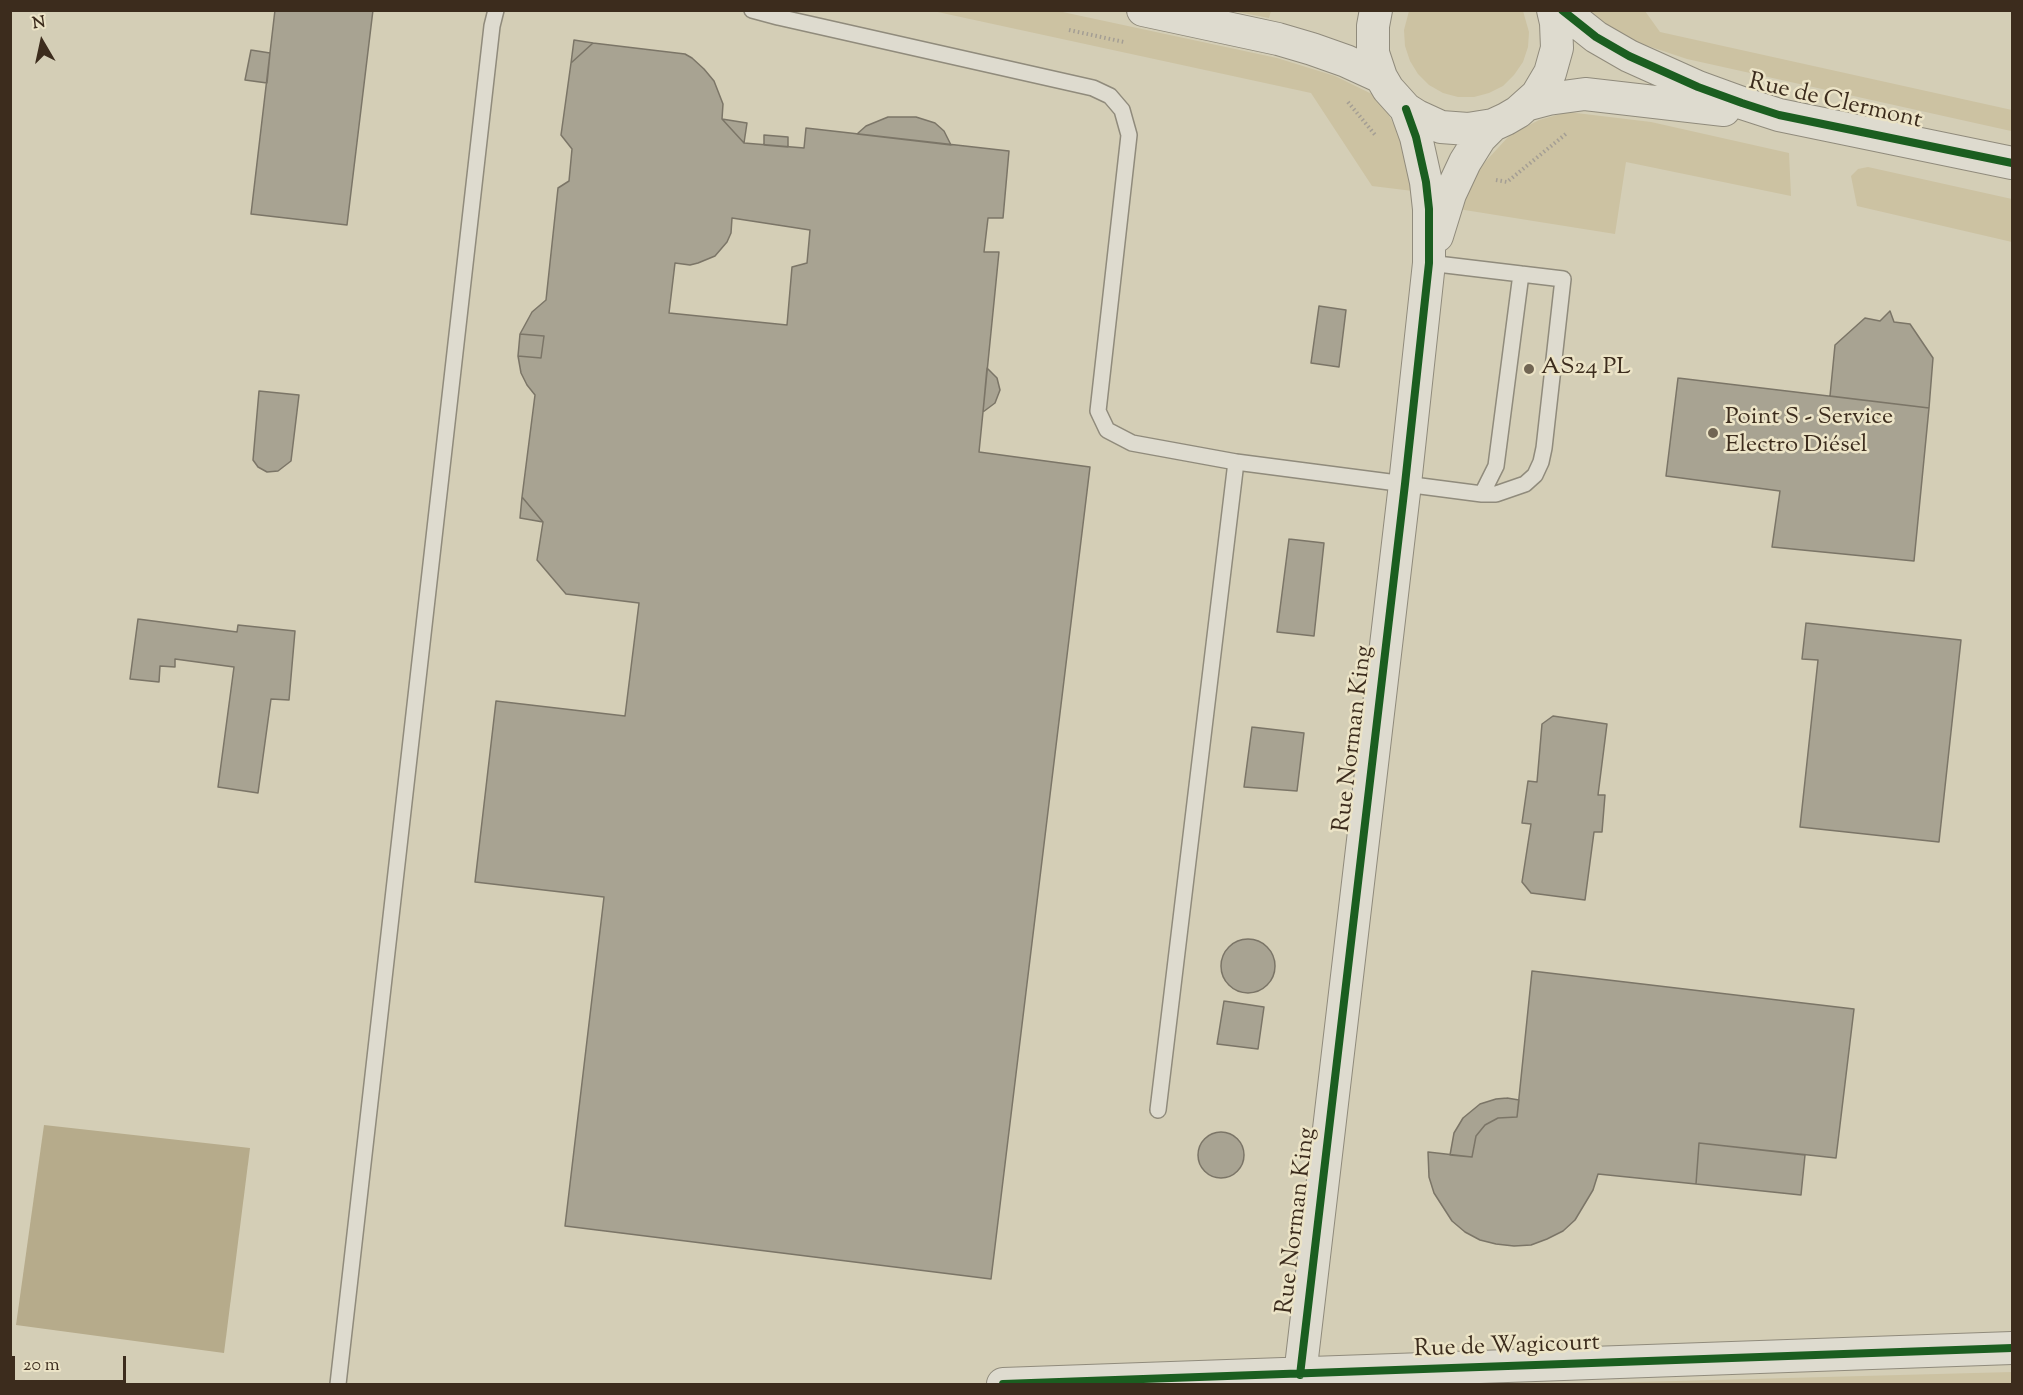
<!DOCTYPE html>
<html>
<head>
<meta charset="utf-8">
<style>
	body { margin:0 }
	#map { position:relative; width:2023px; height:1395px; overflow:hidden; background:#d4ceb6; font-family:"Sorts Mill Goudy",serif }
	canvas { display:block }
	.frame { position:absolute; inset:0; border:12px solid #3c2c1d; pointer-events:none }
	.north { position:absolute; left:12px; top:12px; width:60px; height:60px; -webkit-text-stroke:4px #ece4c7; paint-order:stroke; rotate:351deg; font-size:16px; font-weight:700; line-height:24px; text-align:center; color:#3c2c1d }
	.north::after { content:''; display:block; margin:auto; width:21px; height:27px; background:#3c2c1d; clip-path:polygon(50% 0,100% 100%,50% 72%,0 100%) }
	.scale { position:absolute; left:12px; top:1356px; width:114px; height:27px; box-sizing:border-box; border:3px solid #3c2c1d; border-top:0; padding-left:8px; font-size:18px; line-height:21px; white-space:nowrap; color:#3c2c1d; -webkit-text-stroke:4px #ece4c7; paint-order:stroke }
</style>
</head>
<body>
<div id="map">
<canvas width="2023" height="1395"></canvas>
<div class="frame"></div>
<div class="north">N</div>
<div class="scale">20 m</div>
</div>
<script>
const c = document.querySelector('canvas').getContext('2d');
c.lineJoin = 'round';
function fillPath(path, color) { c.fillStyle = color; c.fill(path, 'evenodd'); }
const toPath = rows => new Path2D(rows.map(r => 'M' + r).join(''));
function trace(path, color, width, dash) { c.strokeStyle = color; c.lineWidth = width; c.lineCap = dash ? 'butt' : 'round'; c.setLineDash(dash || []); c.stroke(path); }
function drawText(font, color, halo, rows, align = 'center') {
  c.font = font + ' "Sorts Mill Goudy",serif'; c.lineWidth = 5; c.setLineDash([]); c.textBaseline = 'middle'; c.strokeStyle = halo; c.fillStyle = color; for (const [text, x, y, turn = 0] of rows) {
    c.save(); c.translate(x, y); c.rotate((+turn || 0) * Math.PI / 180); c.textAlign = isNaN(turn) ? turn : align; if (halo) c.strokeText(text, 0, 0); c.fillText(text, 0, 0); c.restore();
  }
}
const green = toPath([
	[933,11,1058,11,1277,58,1335,76,1380,98,1406,148,1413,191,1372,186,1311,93],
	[1233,11,1271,11,1269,18],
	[1409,11,1523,11,1529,32,1528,47,1523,62,1514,75,1503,86,1489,93,1474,97,1458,97,1443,93,1429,85,1418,74,1410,61,1405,46,1404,30],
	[1587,11,1645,11,1660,32,2012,110,2011,131,1687,59,1615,35],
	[1568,112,1651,122,1789,153,1791,196,1626,162,1615,234,1452,208,1485,162,1510,135,1539,120],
	[1868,167,2012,199,2012,242,1857,206,1851,176,1858,169],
	[2012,1372,2012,1384,1564,1384]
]);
const water = toPath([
	[44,1125,250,1148,224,1353,16,1325]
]);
const building = toPath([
	[275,10,373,10,347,225,251,214,275,10],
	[574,40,593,43,571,63,574,40],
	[593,43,685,54,692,58,704,69,714,81,723,104,722,119,744,143,804,148,806,128,1009,151,1003,218,988,218,984,252,999,252,979,452,1090,467,991,1279,565,1226,604,897,475,882,496,701,625,716,639,603,566,594,537,560,543,522,522,497,535,395,527,385,521,373,518,356,541,358,544,336,520,334,532,312,546,300,558,188,569,181,572,149,561,135,571,63,593,43],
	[732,218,810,230,807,263,792,267,787,325,669,313,675,263,690,265,698,263,715,256,727,242,731,233,732,218],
	[251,50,270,53,267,83,245,80,251,50],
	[888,117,916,117,935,123,944,131,951,145,857,134,866,126,888,117],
	[722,119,747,123,744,143,722,119],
	[764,135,788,137,788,147,764,145,764,135],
	[1319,306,1346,310,1339,367,1311,363,1319,306],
	[1890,311,1894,322,1910,324,1933,358,1929,408,1830,396,1835,345,1865,318,1880,321,1890,311],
	[520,334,544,336,541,358,518,356,520,334],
	[987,368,997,378,1000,390,995,403,983,412,987,368],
	[1678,378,1929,408,1914,561,1772,547,1780,491,1666,476,1678,378],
	[259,391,299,395,291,461,278,471,267,472,258,467,253,460,259,391],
	[522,497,543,522,520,518,522,497],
	[1289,539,1324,543,1314,636,1277,632,1289,539],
	[138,619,237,632,238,625,295,631,289,700,271,699,258,793,218,787,234,667,175,659,175,667,160,666,159,682,130,679,138,619],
	[1806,623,1961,640,1939,842,1800,827,1818,660,1802,659,1806,623],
	[1553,716,1607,724,1598,795,1605,795,1602,832,1594,832,1585,900,1531,893,1522,882,1531,824,1522,823,1528,781,1537,782,1542,724,1553,716],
	[1252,727,1304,733,1297,791,1244,787,1252,727],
	'1221 966a27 27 0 1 1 54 0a27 27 0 1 1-54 0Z',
	[1532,971,1854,1009,1836,1158,1699,1143,1696,1184,1598,1174,1593,1190,1575,1220,1563,1231,1547,1239,1531,1245,1514,1246,1496,1244,1480,1240,1465,1232,1452,1221,1434,1193,1429,1177,1428,1152,1472,1157,1476,1136,1485,1125,1498,1118,1517,1117,1532,971],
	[1224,1001,1264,1007,1258,1049,1217,1044,1224,1001],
	[1507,1098,1519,1100,1517,1117,1498,1118,1485,1125,1476,1136,1472,1157,1450,1155,1454,1133,1463,1118,1480,1104,1496,1099,1507,1098],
	'1198 1155a23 23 0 1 1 46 0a23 23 0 1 1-46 0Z',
	[1699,1143,1805,1155,1801,1195,1696,1184,1699,1143]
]);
const path = toPath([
	[1069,30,1124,42],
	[1348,102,1376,136],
	[1496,180,1507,182,1567,133]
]);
const lane = toPath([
	[752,10,778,17],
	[779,10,778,17,1093,88,1110,96,1122,110,1129,135,1098,411,1107,430,1132,443,1236,462],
	[1482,494,1496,494,1525,484,1535,475,1541,462,1544,448,1563,279,1521,274],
	[1158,1110,1236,462,1482,494,1496,466,1521,274,1429,263],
	[338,1384,492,26,496,10]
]);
const street = toPath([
	[1143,10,1278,39,1312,49,1346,61,1381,77],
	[1376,10,1373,26,1373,53,1381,77,1388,89,1406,109,1417,116,1441,127,1468,129,1493,125,1506,119,1518,112,1537,95,1550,73,1557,48,1556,23,1553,10],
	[1562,10,1596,37,1629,56,1698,87,1742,103,1779,115,2012,163],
	[1529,104,1548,99,1585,94,1724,110],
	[1437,236,1450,194,1465,162,1480,138,1493,125],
	[1300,1375,1405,484,1429,263,1429,209,1426,182,1416,137,1406,109],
	[1003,1384,2012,1348]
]);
const cycleway = toPath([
	[1562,10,1596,37,1629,56,1698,87,1742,103,1779,115,2012,163],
	[1300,1375,1405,484,1429,263,1429,209,1426,182,1416,137,1406,109],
	[1003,1384,2012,1348]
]);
const markers = [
	[1529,369,6,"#716553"],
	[1713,433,6,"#716553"]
];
const streetNames = [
	["Rue de Clermont",1835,103,13],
	["Rue Norman King",1355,739,-83],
	["Rue Norman King",1298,1221,-83],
	["Rue de Wagicourt",1507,1348,-2]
];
const poiNames = [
	["AS24 PL",1541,369],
	["Point S - Service",1725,419],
	["Electro Diésel",1725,447]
];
fillPath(green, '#ccc2a2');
fillPath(water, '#b6ab8b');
fillPath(building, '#a8a392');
trace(building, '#7b7567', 1.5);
trace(lane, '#908b7c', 18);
trace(street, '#908b7c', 34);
trace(path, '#a49e94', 4, [1.5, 3]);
trace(lane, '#dedbcf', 15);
trace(street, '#dedbcf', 32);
trace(cycleway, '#1b5e20', 8);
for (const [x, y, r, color] of markers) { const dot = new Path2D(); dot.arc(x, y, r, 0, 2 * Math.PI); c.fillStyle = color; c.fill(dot); trace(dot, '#ece4c7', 2); }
drawText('24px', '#3c2c1d', '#ece4c7', streetNames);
drawText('24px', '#3c2c1d', '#ece4c7', poiNames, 'left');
</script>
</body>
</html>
